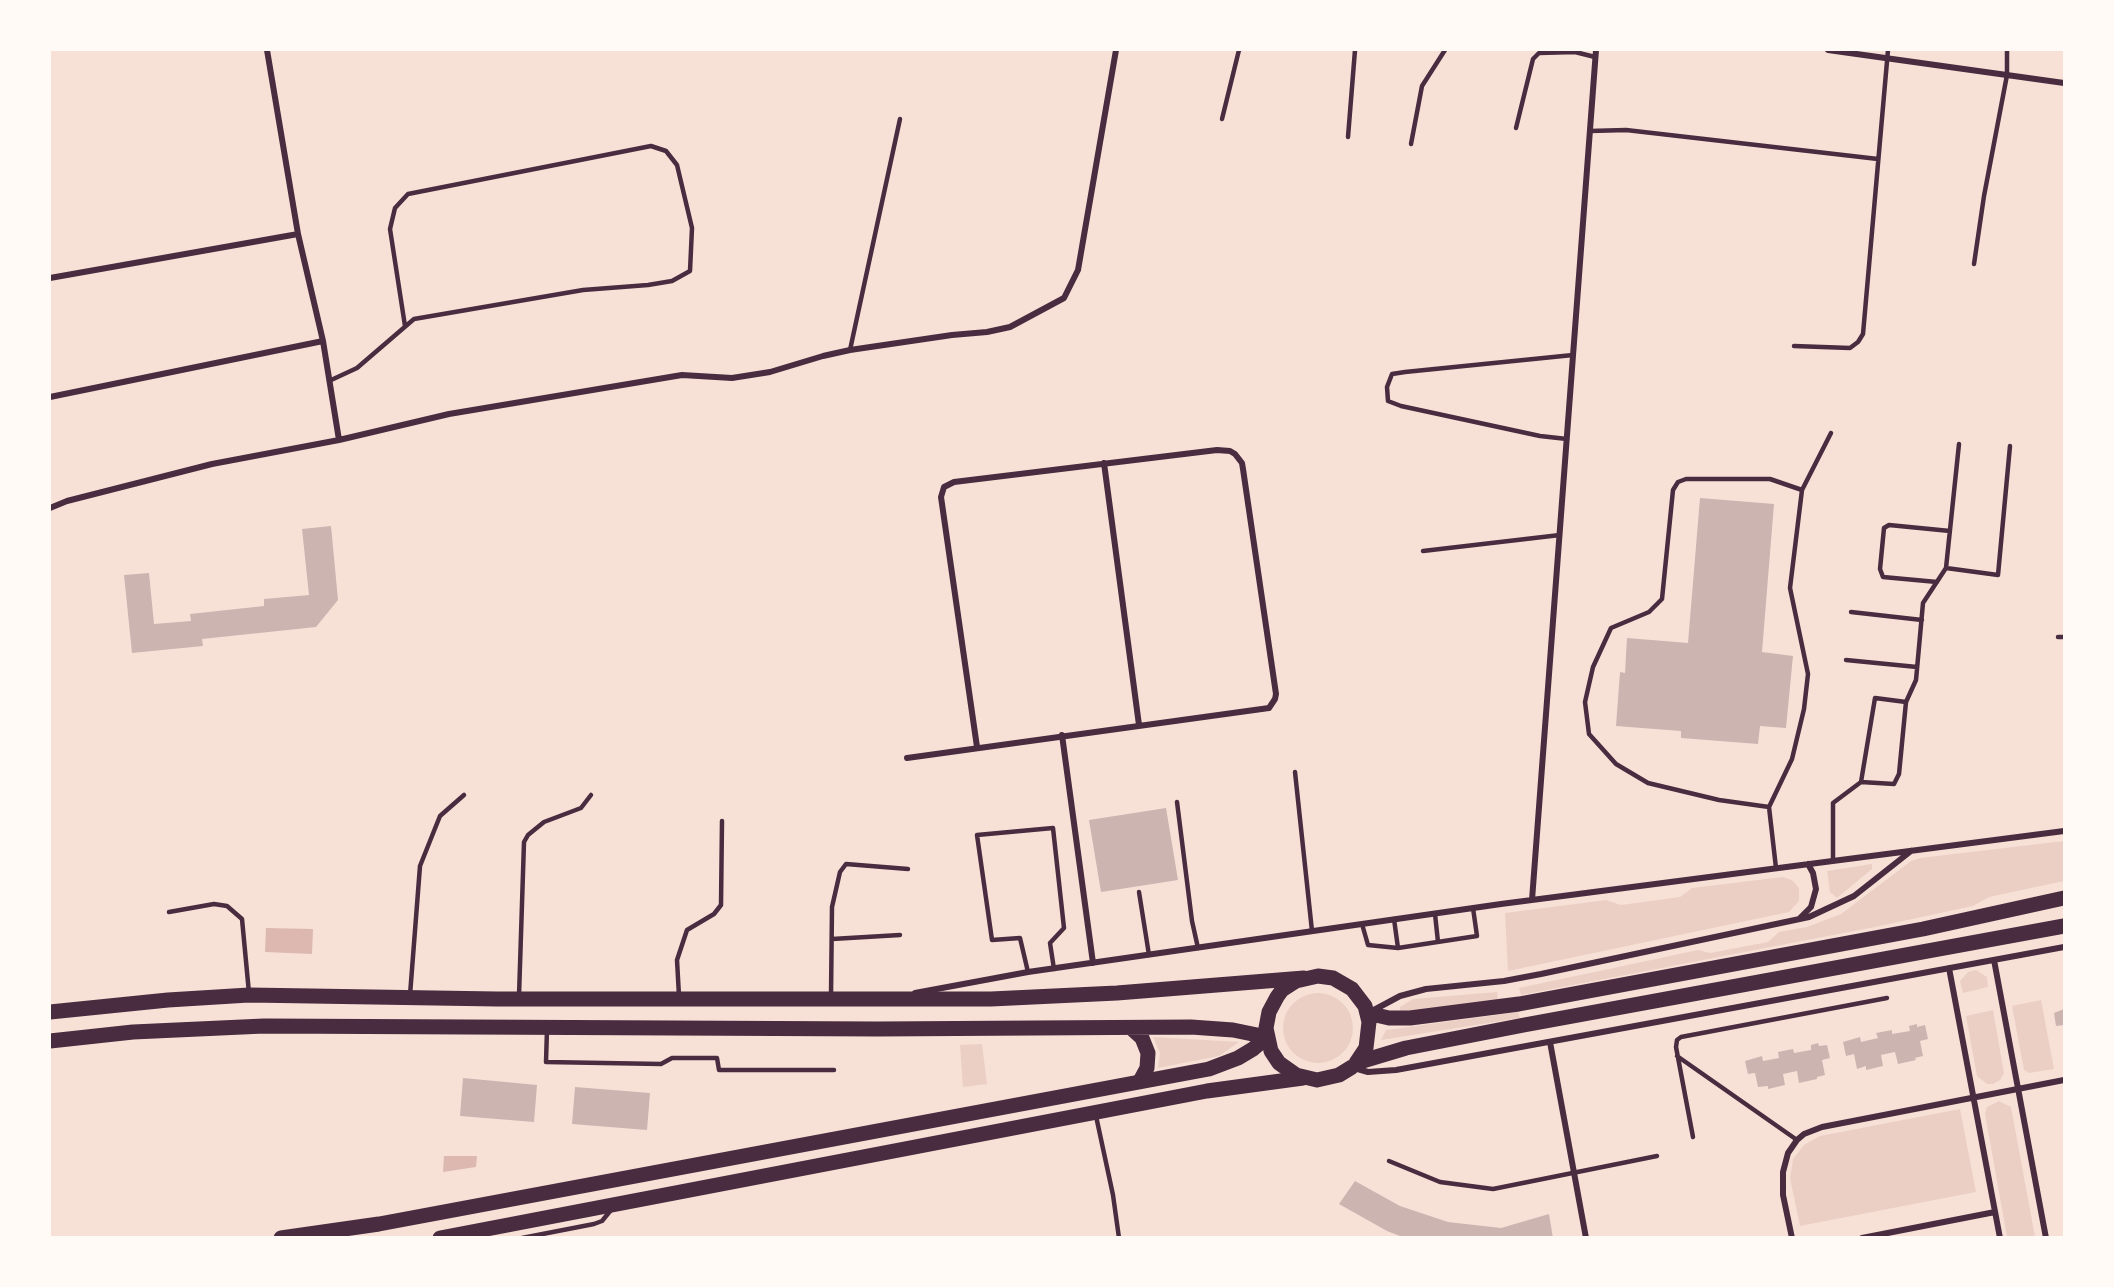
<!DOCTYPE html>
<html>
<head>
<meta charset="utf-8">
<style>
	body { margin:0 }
	#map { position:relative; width:2114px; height:1287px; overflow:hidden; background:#f7e1d7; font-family:"Work Sans",sans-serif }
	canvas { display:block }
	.frame { position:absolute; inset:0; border:51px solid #fffaf5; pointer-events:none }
</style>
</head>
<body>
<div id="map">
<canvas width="2114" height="1287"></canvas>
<div class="frame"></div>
</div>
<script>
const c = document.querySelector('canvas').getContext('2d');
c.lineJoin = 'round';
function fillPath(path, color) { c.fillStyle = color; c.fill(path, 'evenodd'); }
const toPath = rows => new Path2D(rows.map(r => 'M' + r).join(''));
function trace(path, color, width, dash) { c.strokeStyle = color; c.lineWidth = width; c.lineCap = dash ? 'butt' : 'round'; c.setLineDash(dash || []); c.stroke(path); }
const green = toPath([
	[2064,841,2064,881,1989,897,1973,906,1875,927,1521,995,1519,988,1698,950,1710,953,1768,942,1779,932,1807,927,1841,914,1911,861,1920,858],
	[1872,864,1872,869,1837,898,1830,892,1827,871],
	[1783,877,1792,880,1799,888,1799,901,1789,912,1508,971,1505,913,1606,900,1621,905,1680,897,1692,888],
	[1976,970,1987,977,1988,987,1963,993,1960,981,1968,972],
	[1497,992,1498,1000,1400,1013,1400,1007,1413,999],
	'1283 1028a35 35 0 1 1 70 0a35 35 0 1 1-70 0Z',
	[2041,1000,2054,1069,2029,1073,2024,1070,2012,1006],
	[1993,1010,2004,1073,2000,1080,1993,1084,1987,1084,1977,1076,1966,1016],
	[1518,1012,1520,1018,1381,1040,1386,1030],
	[1153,1037,1239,1042,1219,1056,1158,1068,1160,1053],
	[982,1044,987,1084,963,1087,960,1045],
	[1999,1101,2011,1107,2035,1237,2007,1237,1985,1114,1987,1107],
	[1960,1109,1976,1192,1800,1226,1790,1178,1793,1159,1804,1145,1820,1136]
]);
const water = toPath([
	[266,928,313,929,312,954,265,952],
	[444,1156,477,1156,476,1167,443,1172]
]);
const building = toPath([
	[1700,498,1774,504,1762,652,1793,656,1786,728,1760,726,1758,744,1681,738,1681,731,1616,726,1620,672,1625,673,1627,638,1688,643],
	[331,526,338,600,316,627,202,639,203,646,132,653,124,575,149,573,154,624,191,621,190,614,264,606,264,599,309,595,302,529],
	[1166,808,1178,880,1101,892,1089,820],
	[2064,1009,2064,1025,2056,1026,2054,1013],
	[1917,1024,1917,1027,1925,1025,1928,1039,1920,1041,1923,1056,1915,1058,1916,1060,1898,1064,1895,1052,1881,1055,1883,1066,1866,1070,1866,1066,1857,1069,1854,1054,1846,1056,1843,1042,1860,1037,1861,1042,1878,1038,1876,1033,1892,1030,1892,1034,1910,1031,1909,1026],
	[1818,1043,1819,1046,1827,1045,1830,1058,1822,1060,1825,1075,1817,1077,1817,1079,1799,1083,1797,1071,1783,1074,1785,1085,1768,1089,1768,1086,1758,1087,1755,1073,1748,1074,1745,1061,1762,1056,1763,1061,1779,1058,1778,1052,1793,1049,1794,1053,1811,1050,1811,1045],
	[463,1078,537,1085,534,1122,460,1116],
	[575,1087,650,1093,647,1130,572,1124],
	[1355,1181,1400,1206,1448,1222,1501,1228,1549,1214,1553,1238,1405,1238,1387,1231,1339,1204]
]);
const service = toPath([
	[1222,119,1239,50],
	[1516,128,1533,59,1539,53,1575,52,1595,57],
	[1590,131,1626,130,1878,159],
	[1348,137,1355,50],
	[1411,144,1422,86,1445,50],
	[1974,264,1984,196,2007,75,2007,50],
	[1794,346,1850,348,1858,342,1863,334,1888,50],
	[850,350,900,119],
	[329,381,357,368,414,319,583,290,648,285,672,281,690,271,692,228,677,165,666,151,651,146,408,194,395,208,390,229,405,326],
	[1567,439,1540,436,1401,406,1388,401,1387,387,1392,374,1405,372,1573,355],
	[1423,551,1560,535],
	[1946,568,1998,575,2010,446],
	[1937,582,1883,577,1880,569,1884,528,1889,525,1950,531],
	[1851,612,1922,620],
	[2058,637,2064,637],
	[1846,660,1917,667],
	[1295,772,1312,931],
	[1861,782,1894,784,1899,774,1906,702],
	[1177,802,1192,921,1198,948],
	[1769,807,1719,800,1648,783,1616,764,1589,734,1585,702,1593,667,1611,628,1649,612,1662,599,1673,490,1678,482,1686,479,1770,479,1802,490],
	[1833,861,1833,803,1861,782,1875,698,1906,702,1916,680,1923,603,1946,568,1959,444],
	[1776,868,1769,807,1792,759,1804,709,1808,674,1790,588,1802,490,1831,433],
	[1139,892,1149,955],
	[169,912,214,904,227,906,242,919,249,993],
	[1435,914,1438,942],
	[1394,919,1398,948,1477,936,1473,908],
	[1362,924,1368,945,1398,948],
	[832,939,900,935],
	[1028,972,1020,938,992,940,977,835,1053,828,1064,928,1050,943,1054,969],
	[410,995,420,866,440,816,464,795],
	[519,996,524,842,528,835,544,822,581,808,591,795],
	[679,996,677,960,687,930,714,914,721,905,722,821],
	[831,996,832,907,840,872,846,864,908,869],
	[547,1029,546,1062,661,1064,672,1058,717,1058,719,1070,834,1070],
	[1677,1056,1797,1140],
	[1096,1116,1113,1195,1119,1238],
	[1693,1137,1676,1047,1677,1040,1681,1037,1887,998],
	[1389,1161,1440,1182,1493,1189,1657,1156],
	[522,1238,594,1224,602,1221,611,1210]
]);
const minor = toPath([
	[267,50,298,234,323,341,339,440],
	[1828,50,2064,83],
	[50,278,298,234],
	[50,397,323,341],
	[1104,463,1139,725],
	[50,508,67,501,212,464,339,440,449,414,682,375,732,378,770,372,823,356,850,350,952,335,987,332,1010,327,1064,298,1078,270,1116,50],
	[1062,735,1093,963],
	[907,758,1269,708,1275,699,1276,694,1243,469,1242,463,1235,454,1230,451,1217,450,954,482,944,487,941,497,977,747],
	[1532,900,1596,50],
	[1799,919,1811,907,1816,889,1813,873,1808,864],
	[1994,960,2046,1238],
	[1949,968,2000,1238],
	[915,993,1028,972,1501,904,2064,831],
	[1372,1011,1400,996,1426,989,1504,981,1541,974,1809,917,1854,896,1911,851],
	[1550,1042,1586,1238],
	[1354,1068,1368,1072,1396,1070,2064,947],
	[1792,1238,1783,1195,1783,1172,1788,1153,1797,1140,1804,1134,1822,1127,2064,1080],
	[1862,1238,1995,1212]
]);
const primary = toPath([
	[281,1238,379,1224,1209,1069,1238,1058,1253,1049,1267,1037],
	[440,1238,1207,1091,1303,1078]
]);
const trunk = toPath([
	[50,1012,168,1000,249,995,497,999,991,999,1117,993,1304,978],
	[1367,1013,1389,1018,1410,1018,1519,1004,1923,929,2064,898],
	[1131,1028,1142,1038,1148,1053,1147,1068,1140,1081],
	[50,1041,133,1032,264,1026,878,1029,1191,1027,1233,1030,1267,1037],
	[1356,1063,1406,1048,1524,1025,2064,926],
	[1352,1067,1339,1075,1317,1080,1296,1075,1279,1063,1271,1051,1266,1028,1269,1012,1277,997,1282,990,1296,981,1318,976,1333,978,1352,989,1365,1006,1369,1022,1366,1048,1356,1063]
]);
fillPath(green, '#ebcfc5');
fillPath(water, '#dcb8b0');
fillPath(building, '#ccb4b1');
trace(service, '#4a2c40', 4.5);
trace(minor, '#4a2c40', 6);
trace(primary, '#4a2c40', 15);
trace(trunk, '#4a2c40', 15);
</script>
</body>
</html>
